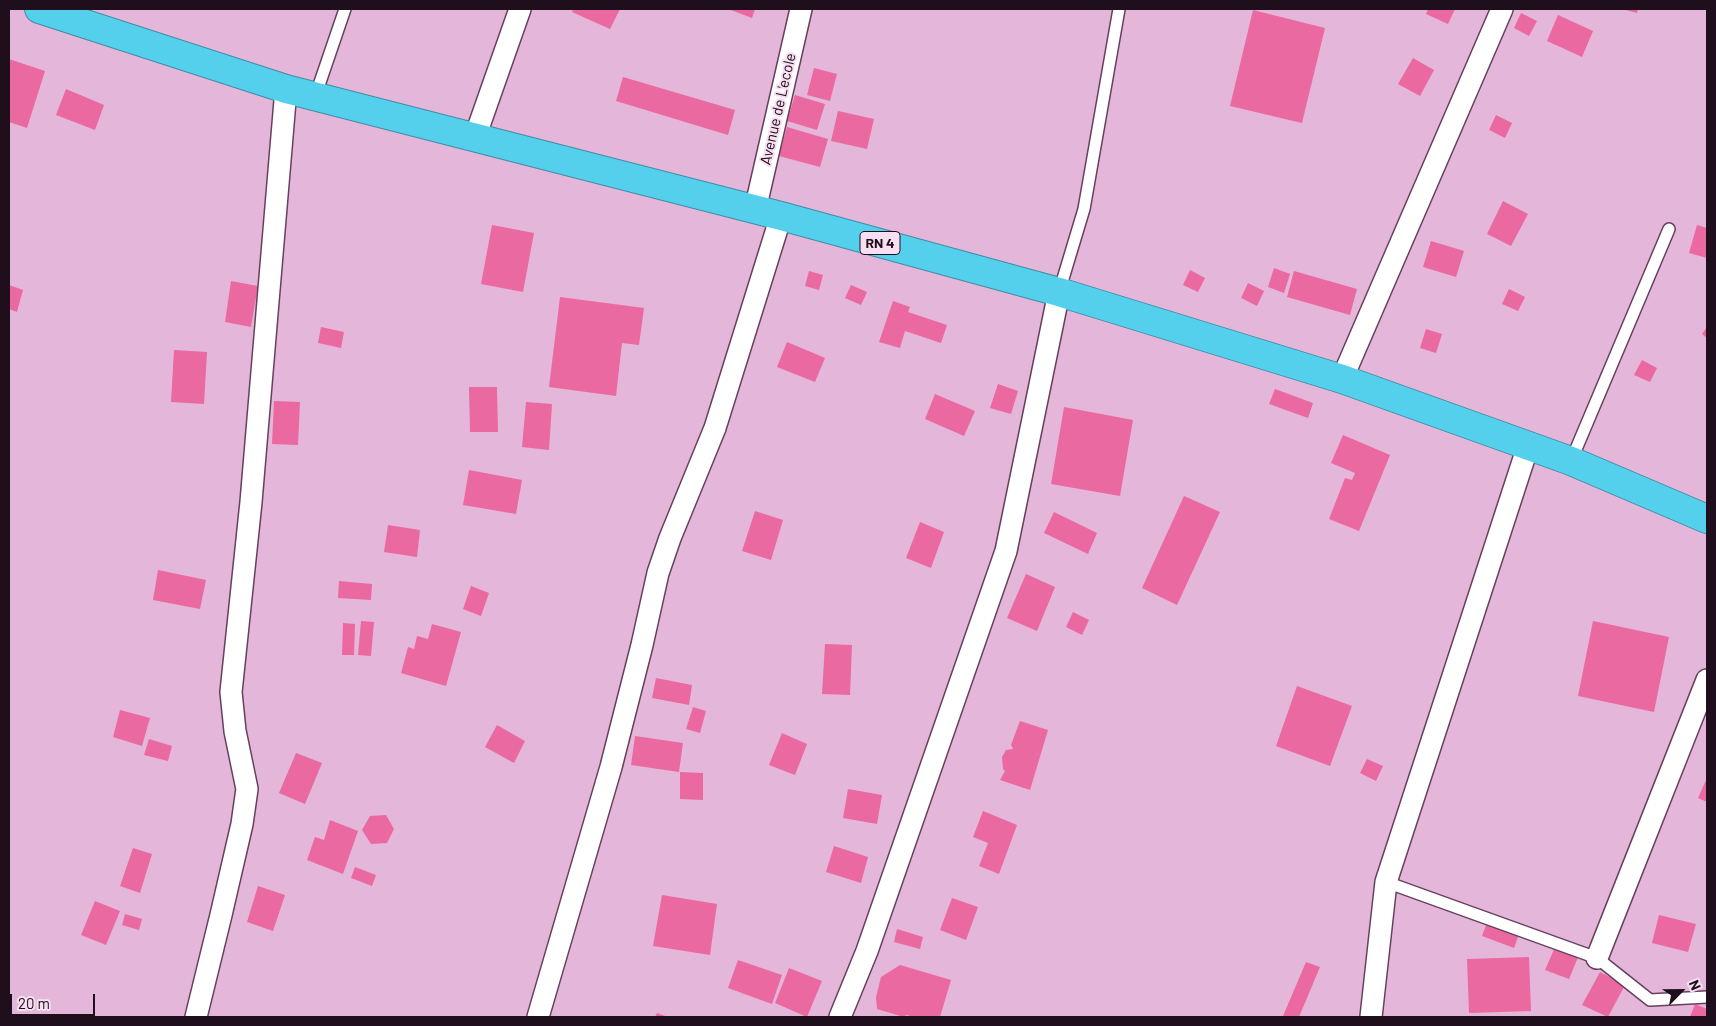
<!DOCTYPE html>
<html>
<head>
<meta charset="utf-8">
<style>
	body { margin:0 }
	#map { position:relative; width:1716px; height:1026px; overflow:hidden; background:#e4b6d9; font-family:Barlow,sans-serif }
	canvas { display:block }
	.frame { position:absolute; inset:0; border:10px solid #1f0f1c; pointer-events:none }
	.north { position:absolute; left:1656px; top:966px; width:50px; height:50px; -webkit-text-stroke:4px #f7dff1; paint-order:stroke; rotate:67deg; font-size:14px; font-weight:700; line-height:20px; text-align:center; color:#1f0f1c }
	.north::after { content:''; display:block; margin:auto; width:18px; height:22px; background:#1f0f1c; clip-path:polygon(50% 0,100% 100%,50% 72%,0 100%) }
	.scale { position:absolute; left:10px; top:994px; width:85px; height:22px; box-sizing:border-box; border:2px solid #1f0f1c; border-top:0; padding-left:6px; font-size:15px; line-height:18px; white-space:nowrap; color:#1f0f1c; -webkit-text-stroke:4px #f7dff1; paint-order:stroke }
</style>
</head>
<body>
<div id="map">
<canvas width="1716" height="1026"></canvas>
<div class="frame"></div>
<div class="north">N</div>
<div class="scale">20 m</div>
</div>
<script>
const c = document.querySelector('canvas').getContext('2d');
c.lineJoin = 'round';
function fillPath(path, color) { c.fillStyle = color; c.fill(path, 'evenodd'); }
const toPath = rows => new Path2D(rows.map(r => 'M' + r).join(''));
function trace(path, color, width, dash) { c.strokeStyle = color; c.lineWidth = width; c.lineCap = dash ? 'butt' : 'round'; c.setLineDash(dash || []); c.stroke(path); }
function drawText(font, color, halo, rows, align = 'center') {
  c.font = font + ' Barlow,sans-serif'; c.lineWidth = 4; c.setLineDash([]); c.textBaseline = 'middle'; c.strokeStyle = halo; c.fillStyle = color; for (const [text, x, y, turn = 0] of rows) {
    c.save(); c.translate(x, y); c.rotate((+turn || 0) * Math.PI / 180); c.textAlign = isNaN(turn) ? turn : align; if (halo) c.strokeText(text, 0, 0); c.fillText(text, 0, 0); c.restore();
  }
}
const building = toPath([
	[573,9,620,9,610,29,572,12],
	[728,9,755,9,752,18],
	[1428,9,1455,9,1448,24,1426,14],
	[1622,9,1638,9,1637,13],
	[1253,10,1325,28,1302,123,1230,106],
	[1521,13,1537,21,1529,36,1514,28],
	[1558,15,1593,31,1582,57,1547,41],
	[1413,58,1434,70,1420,96,1398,84],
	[9,59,45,71,27,128,9,122],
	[814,68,837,74,830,101,807,95],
	[623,77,735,110,728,135,616,101],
	[66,89,104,105,95,130,56,115],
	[795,95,825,104,817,130,787,121],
	[838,111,874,119,867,149,831,141],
	[1496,115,1512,123,1505,138,1489,130],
	[787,127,828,139,820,167,779,156],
	[1503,201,1528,214,1511,246,1487,234],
	[492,225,534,233,523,292,481,284],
	[1697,225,1707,228,1707,258,1689,253],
	[1431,241,1464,251,1456,277,1423,267],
	[1274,268,1290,274,1284,293,1268,287],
	[1190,270,1205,278,1198,292,1183,285],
	[809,271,823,275,819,290,805,286],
	[1294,271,1357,289,1350,315,1287,297],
	[231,281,258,286,251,327,225,322],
	[1248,283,1264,291,1257,306,1241,298],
	[9,285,23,290,17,312,9,309],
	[851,285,867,292,861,305,845,298],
	[1509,289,1525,297,1518,311,1502,304],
	[560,297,644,308,639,345,622,343,616,396,549,387],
	[893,301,910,307,908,312,947,325,941,343,905,331,900,348,879,342],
	[321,327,344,332,341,348,318,343],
	[1707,327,1707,338,1702,334],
	[1426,329,1442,334,1436,353,1420,348],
	[787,342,825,358,815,382,777,367],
	[174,350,207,352,204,404,171,402],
	[1642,360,1657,368,1650,382,1634,375],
	[998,384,1018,391,1011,414,990,408],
	[469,387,497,387,498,432,470,432],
	[1275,389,1313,403,1308,418,1269,404],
	[935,394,975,411,964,436,925,419],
	[274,401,300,402,298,445,272,444],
	[526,402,552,404,549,450,522,447],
	[1064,407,1133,420,1120,496,1051,484],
	[1343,435,1390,455,1359,531,1329,519,1345,478,1352,480,1355,473,1331,463],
	[469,470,522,480,516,514,463,505],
	[1184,496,1220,512,1177,605,1142,588],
	[755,511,783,520,771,560,742,551],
	[1054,512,1097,533,1088,554,1044,533],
	[920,522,944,532,931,568,906,558],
	[388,525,420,530,417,557,384,552],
	[158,570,206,580,200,609,153,600],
	[1026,574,1055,587,1037,631,1007,618],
	[339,581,372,584,371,600,338,598],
	[471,586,489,593,481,616,463,609],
	[1073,612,1089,620,1082,635,1066,627],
	[361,621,374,622,371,656,358,655],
	[1593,621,1669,637,1654,712,1578,696],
	[343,623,355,624,354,655,342,655],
	[432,624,461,632,446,686,401,673,408,647,414,649,417,636,428,639],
	[825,644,852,645,850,695,822,694],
	[656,678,692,685,689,705,652,698],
	[1297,686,1352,706,1330,766,1276,746],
	[693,707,706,711,700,733,686,729],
	[120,710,150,718,142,746,113,737],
	[1020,721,1048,730,1030,790,1000,780,1005,771,1003,769,1002,757,1006,750,1013,749,1011,745],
	[497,725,525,741,514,763,485,747],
	[782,733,807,744,795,775,769,765],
	[635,736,683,743,679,772,631,765],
	[149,739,172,746,168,761,144,755],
	[296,753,322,763,305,804,279,793],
	[1367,759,1383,766,1376,781,1360,773],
	[680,772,703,773,703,800,680,799],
	[1707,778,1707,802,1698,798],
	[848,789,882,795,877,824,843,818],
	[983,811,1017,825,999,874,979,866,988,843,973,837],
	[386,815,394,829,387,843,371,844,362,830,370,816],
	[330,820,358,831,343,874,307,860,315,837,324,840],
	[834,846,868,857,861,883,826,872],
	[133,848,152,854,140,893,120,886],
	[355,867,376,875,372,886,351,878],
	[258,886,285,895,273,931,247,922],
	[662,895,717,904,710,955,653,946],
	[952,898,978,907,966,940,940,930],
	[95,901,120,911,106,945,81,935],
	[125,914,142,919,139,930,122,925],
	[1659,915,1696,924,1688,952,1652,943],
	[1489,917,1521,929,1514,948,1482,936],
	[897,929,923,937,920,949,894,942],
	[1558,940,1581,950,1569,979,1545,970],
	[1529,957,1531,1011,1469,1013,1467,959],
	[738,960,782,975,772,1004,728,988],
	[1306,962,1320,967,1299,1017,1285,1017,1283,1016],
	[900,965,951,980,940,1017,915,1017,906,1015,904,1017,877,1009,876,997,881,977],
	[789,968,822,981,807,1017,775,1003],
	[1600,972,1625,985,1608,1017,1582,1005],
	[1695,1004,1707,1009,1707,1017,1690,1017],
	[657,1013,668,1017,655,1017]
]);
const lane = toPath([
	[315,97,345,9],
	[1059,292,1084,209,1119,9],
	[1571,461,1669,229],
	[1386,882,1597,958,1650,1000,1707,997]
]);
const street = toPath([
	[475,137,520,9],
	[755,210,801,9],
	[1342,379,1502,9],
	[1597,958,1707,680],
	[196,1017,221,915,242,824,247,789,235,731,231,692,251,502,286,89],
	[538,1017,611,767,642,645,658,573,670,538,715,428,781,216],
	[840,1017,867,951,1006,551,1059,292],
	[1371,1017,1386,882,1528,446]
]);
const highway = toPath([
	[39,9,286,89,781,216,1059,292,1342,379,1571,461,1707,519]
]);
const shields = [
	[880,243,40]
];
const shieldNames = [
	["RN 4",880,243]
];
const streetNames = [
	["Avenue de L'ecole",778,109,-77]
];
fillPath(building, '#ea69a1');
trace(lane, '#67405e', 14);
trace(street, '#67405e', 24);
trace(highway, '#418ca3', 30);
trace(lane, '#fff', 11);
trace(street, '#fff', 21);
trace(highway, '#54d0ec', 28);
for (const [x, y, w] of shields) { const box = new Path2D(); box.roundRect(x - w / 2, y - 11.5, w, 23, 4); c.fillStyle = '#f7dff1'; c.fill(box); trace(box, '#1f0f1c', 1); }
drawText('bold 14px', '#1f0f1c', null, shieldNames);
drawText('15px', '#1f0f1c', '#f7dff1', streetNames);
</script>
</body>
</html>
